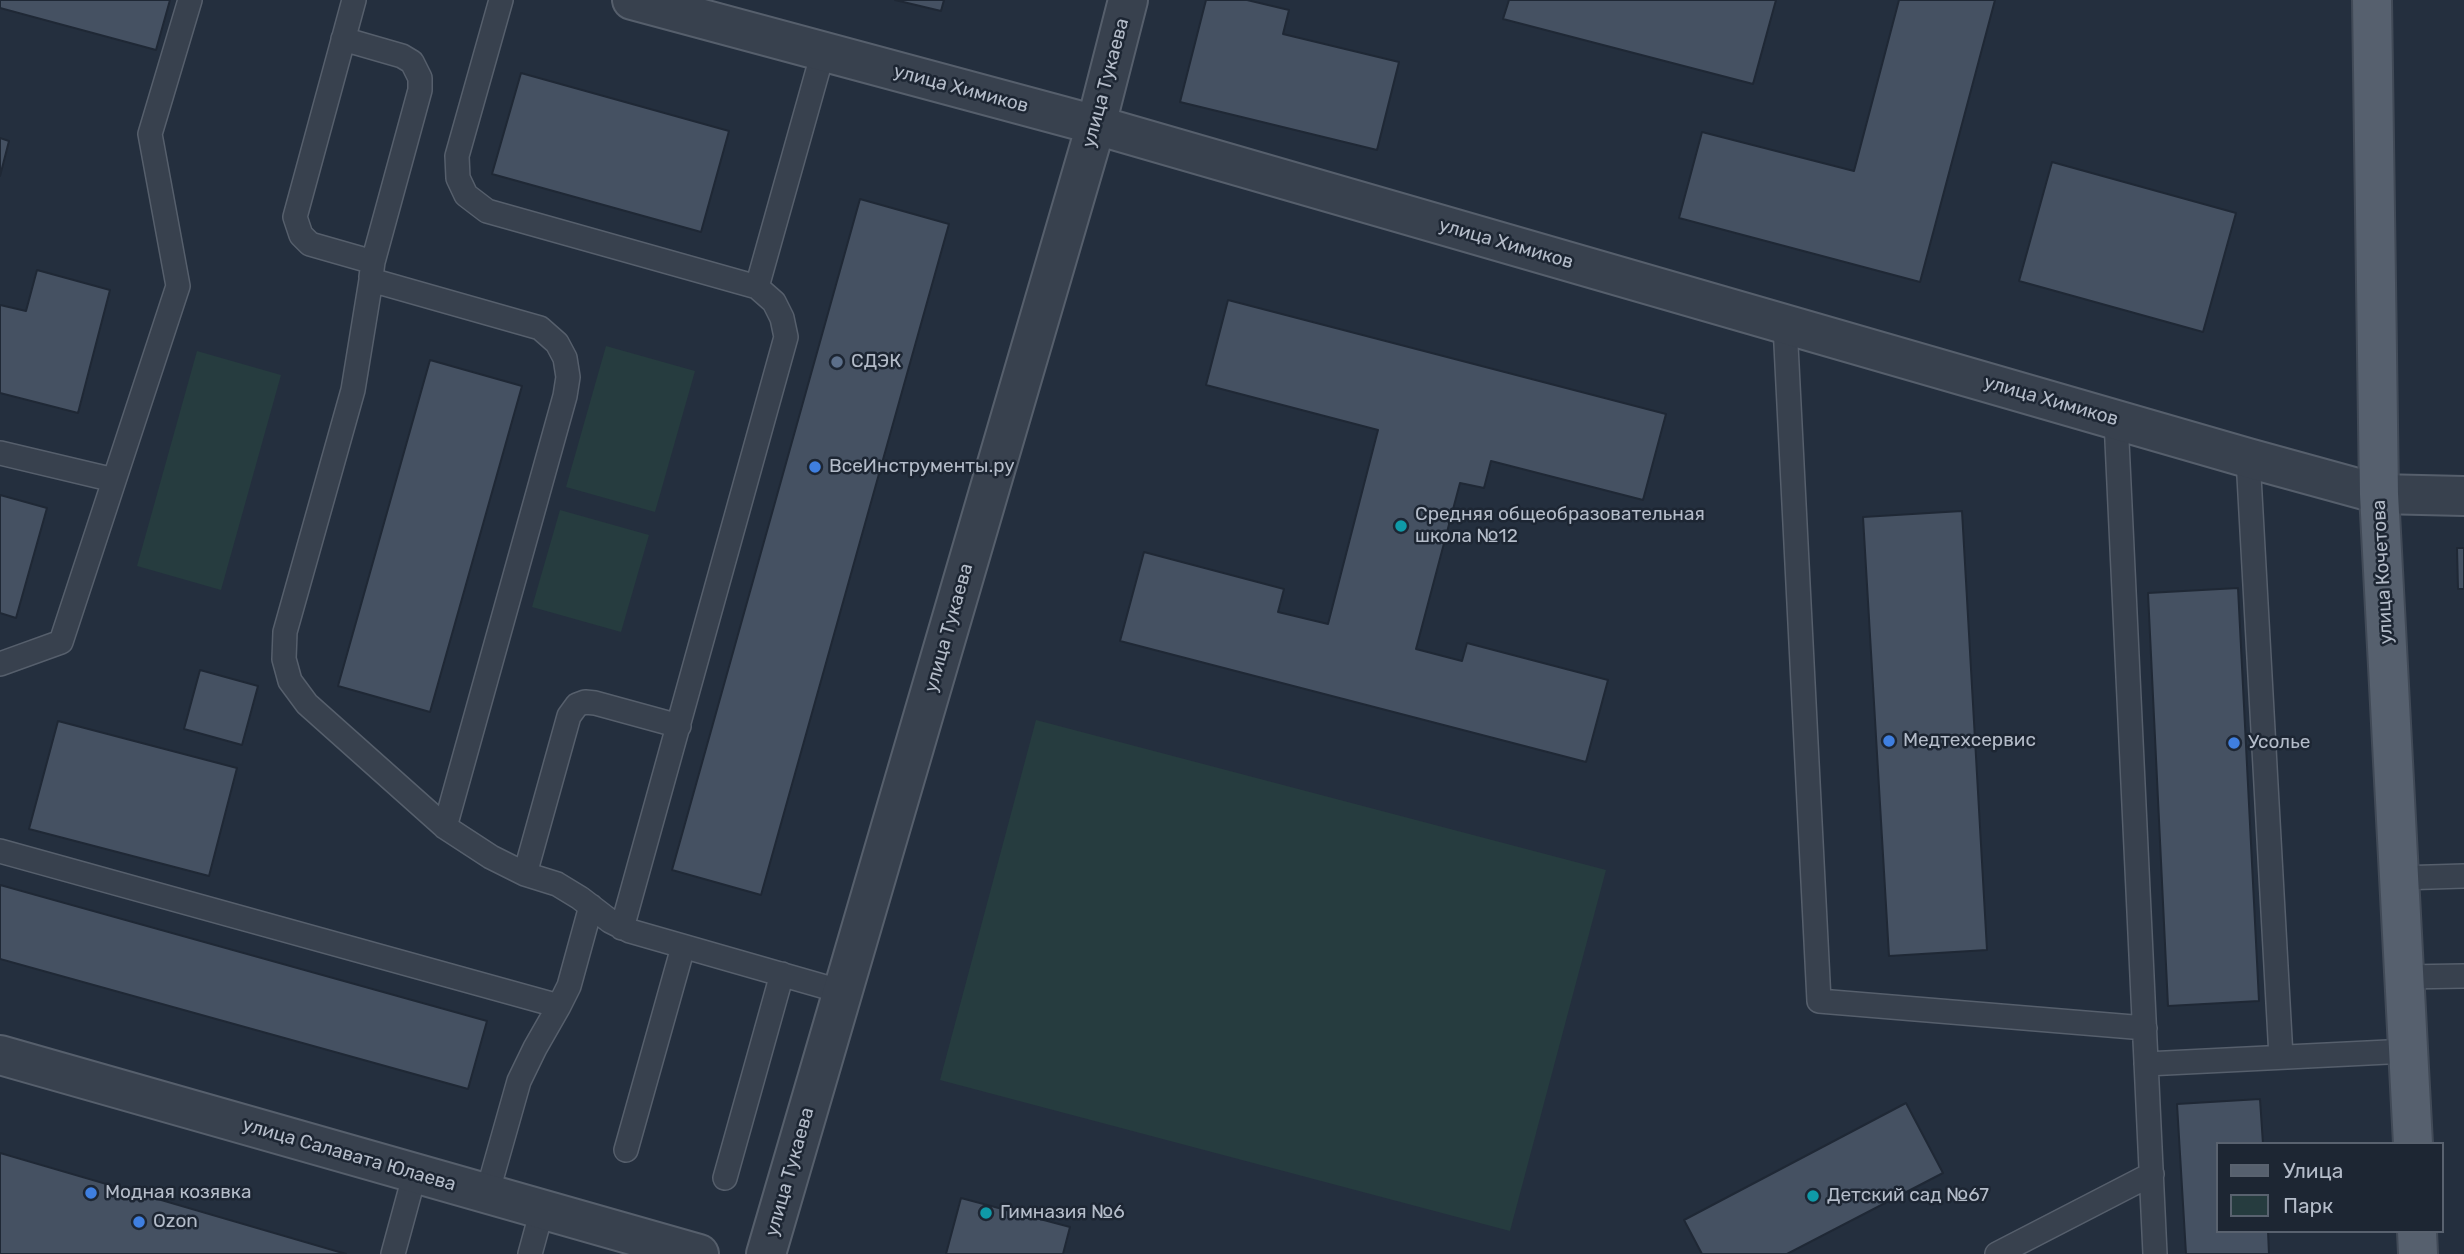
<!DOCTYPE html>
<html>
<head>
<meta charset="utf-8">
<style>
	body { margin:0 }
	#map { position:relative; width:2464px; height:1254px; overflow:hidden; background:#242f3e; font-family:Rubik,sans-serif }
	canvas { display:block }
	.legend { position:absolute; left:2216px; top:1142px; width:228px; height:91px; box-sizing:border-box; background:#1d2633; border:2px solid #59626f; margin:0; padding:9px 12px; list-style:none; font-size:21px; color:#b4bcc9 }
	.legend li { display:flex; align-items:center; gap:14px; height:35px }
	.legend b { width:35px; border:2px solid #59626f }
</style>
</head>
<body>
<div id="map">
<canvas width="2464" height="1254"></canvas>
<ul class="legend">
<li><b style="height:9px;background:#56606e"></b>Улица</li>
<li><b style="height:19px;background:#263c3f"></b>Парк</li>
</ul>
</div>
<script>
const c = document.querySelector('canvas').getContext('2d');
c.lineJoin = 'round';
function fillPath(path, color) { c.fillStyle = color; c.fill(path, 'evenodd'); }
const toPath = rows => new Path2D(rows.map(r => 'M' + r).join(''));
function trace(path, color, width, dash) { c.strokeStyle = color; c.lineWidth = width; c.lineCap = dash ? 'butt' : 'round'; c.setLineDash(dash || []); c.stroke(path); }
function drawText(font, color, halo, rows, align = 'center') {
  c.font = font + ' Rubik,sans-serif'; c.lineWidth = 5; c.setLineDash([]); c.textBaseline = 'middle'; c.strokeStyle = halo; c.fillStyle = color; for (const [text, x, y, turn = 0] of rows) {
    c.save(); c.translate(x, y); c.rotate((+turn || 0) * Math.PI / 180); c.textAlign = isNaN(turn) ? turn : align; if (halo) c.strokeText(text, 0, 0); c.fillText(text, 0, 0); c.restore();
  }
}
const green = toPath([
	[606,346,695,371,655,512,566,487],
	[197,351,281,375,221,590,137,566],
	[560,510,649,535,621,632,532,607],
	[1036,720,1606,870,1510,1231,940,1080]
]);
const building = toPath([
	[0,0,170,0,156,50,0,8,0,0],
	[895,0,944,0,941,11,895,0],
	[1206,0,1247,0,1289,10,1283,34,1399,62,1377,150,1180,102,1206,0],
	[1509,0,1776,0,1753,84,1503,19,1509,0],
	[1899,0,1995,0,1920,282,1679,218,1702,132,1854,171,1899,0],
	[521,73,729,131,701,232,492,174,521,73],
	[0,138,9,141,0,176,0,138],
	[2052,162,2236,213,2203,332,2019,281,2052,162],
	[860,199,949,224,761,895,672,870,860,199],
	[37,270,110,290,78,413,0,393,0,305,26,311,37,270],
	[1228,300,1666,414,1643,500,1491,461,1484,488,1460,483,1416,649,1462,661,1467,643,1608,680,1586,762,1120,641,1144,552,1284,589,1278,612,1328,624,1378,430,1206,385,1228,300],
	[430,360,522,386,430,712,338,686,430,360],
	[0,495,47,508,16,618,0,613,0,495],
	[1962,511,1987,950,1889,956,1863,517,1962,511],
	[2457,548,2464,548,2464,589,2458,589,2457,548],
	[2238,588,2259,1001,2168,1006,2148,593,2238,588],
	[200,670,258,686,242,745,184,729,200,670],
	[58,721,237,768,209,876,29,829,58,721],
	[0,885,487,1021,468,1089,0,959,0,885],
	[2260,1099,2263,1144,2217,1144,2217,1231,2268,1231,2269,1254,2186,1254,2177,1104,2260,1099],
	[1906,1103,1943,1173,1787,1254,1702,1254,1684,1220,1906,1103],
	[0,1153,346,1254,0,1254,0,1153],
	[961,1198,1070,1227,1063,1254,946,1254,961,1198]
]);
const lane = toPath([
	[354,0,295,217,301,235,310,244,373,262],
	[501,0,457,156,458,178,466,195,487,211,757,287,774,302,782,318,786,337,622,928],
	[343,39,402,56,412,62,420,78,420,90,373,262,371,277],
	[757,287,823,52],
	[1785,325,1819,1001,2145,1028],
	[2116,420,2155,1254],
	[0,453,114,480],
	[2248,458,2281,1057],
	[0,664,61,642,178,286,150,134,190,0],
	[445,827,565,396,568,377,565,358,557,343,540,328,371,280,353,390,285,632,284,659,290,681,307,704,445,827,491,857,525,874,557,884,580,898,610,921,630,931,843,992],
	[0,851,559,1006,535,1048,519,1081,487,1194],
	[525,874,569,716,577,705,585,702,595,703,679,726],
	[2399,878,2464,876],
	[2404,977,2464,976],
	[559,1006,569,986,591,906],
	[2146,1064,2408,1051],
	[626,1150,683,947],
	[725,1178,782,974],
	[393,1254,415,1173],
	[530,1254,542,1210],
	[1997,1254,2152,1174]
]);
const street = toPath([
	[632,0,1096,125,2248,458,2379,494,2464,496],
	[0,1055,699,1254],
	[766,1254,1096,125,1128,0]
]);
const primary = toPath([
	[2372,0,2379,494,2413,1144],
	[2417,1231,2418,1254]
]);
const markers = [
	[837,362,7,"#5c6f8a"],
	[815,467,7,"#3f7fe0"],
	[1401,526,7,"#0f9aa8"],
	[1889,741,7,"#3f7fe0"],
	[2234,743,7,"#3f7fe0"],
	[91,1193,7,"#3f7fe0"],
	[1813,1196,7,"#0f9aa8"],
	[986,1213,7,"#0f9aa8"],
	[139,1222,7,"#3f7fe0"]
];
const streetNames = [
	["улица Тукаева",1106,83,-75],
	["улица Химиков",961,89,15],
	["улица Химиков",1506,244,16],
	["улица Химиков",2051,401,16],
	["улица Кочетова",2383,572,-93],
	["улица Тукаева",949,628,-74],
	["улица Салавата Юлаева",349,1155,16],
	["улица Тукаева",790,1172,-74]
];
const poiNames = [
	["СДЭК",851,362],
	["ВсеИнструменты.ру",829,467],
	["Средняя общеобразовательная",1415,515],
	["школа №12",1415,537],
	["Медтехсервис",1903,741],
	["Усолье",2248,743],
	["Модная козявка",105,1193],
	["Детский сад №67",1827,1196],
	["Гимназия №6",1000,1213],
	["Ozon",153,1222]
];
fillPath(green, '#263c3f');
fillPath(building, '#455162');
trace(building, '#1f2835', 2);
trace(lane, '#565f6c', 26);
trace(street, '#565f6c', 42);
trace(primary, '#414a57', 42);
trace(lane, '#38414e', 23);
trace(street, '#38414e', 38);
trace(primary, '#56606e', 38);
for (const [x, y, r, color] of markers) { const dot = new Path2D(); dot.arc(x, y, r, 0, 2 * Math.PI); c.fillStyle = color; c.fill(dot); trace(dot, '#1d2633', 2.5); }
drawText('19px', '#b4bcc9', '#1d2633', streetNames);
drawText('19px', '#b4bcc9', '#1d2633', poiNames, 'left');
</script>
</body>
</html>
